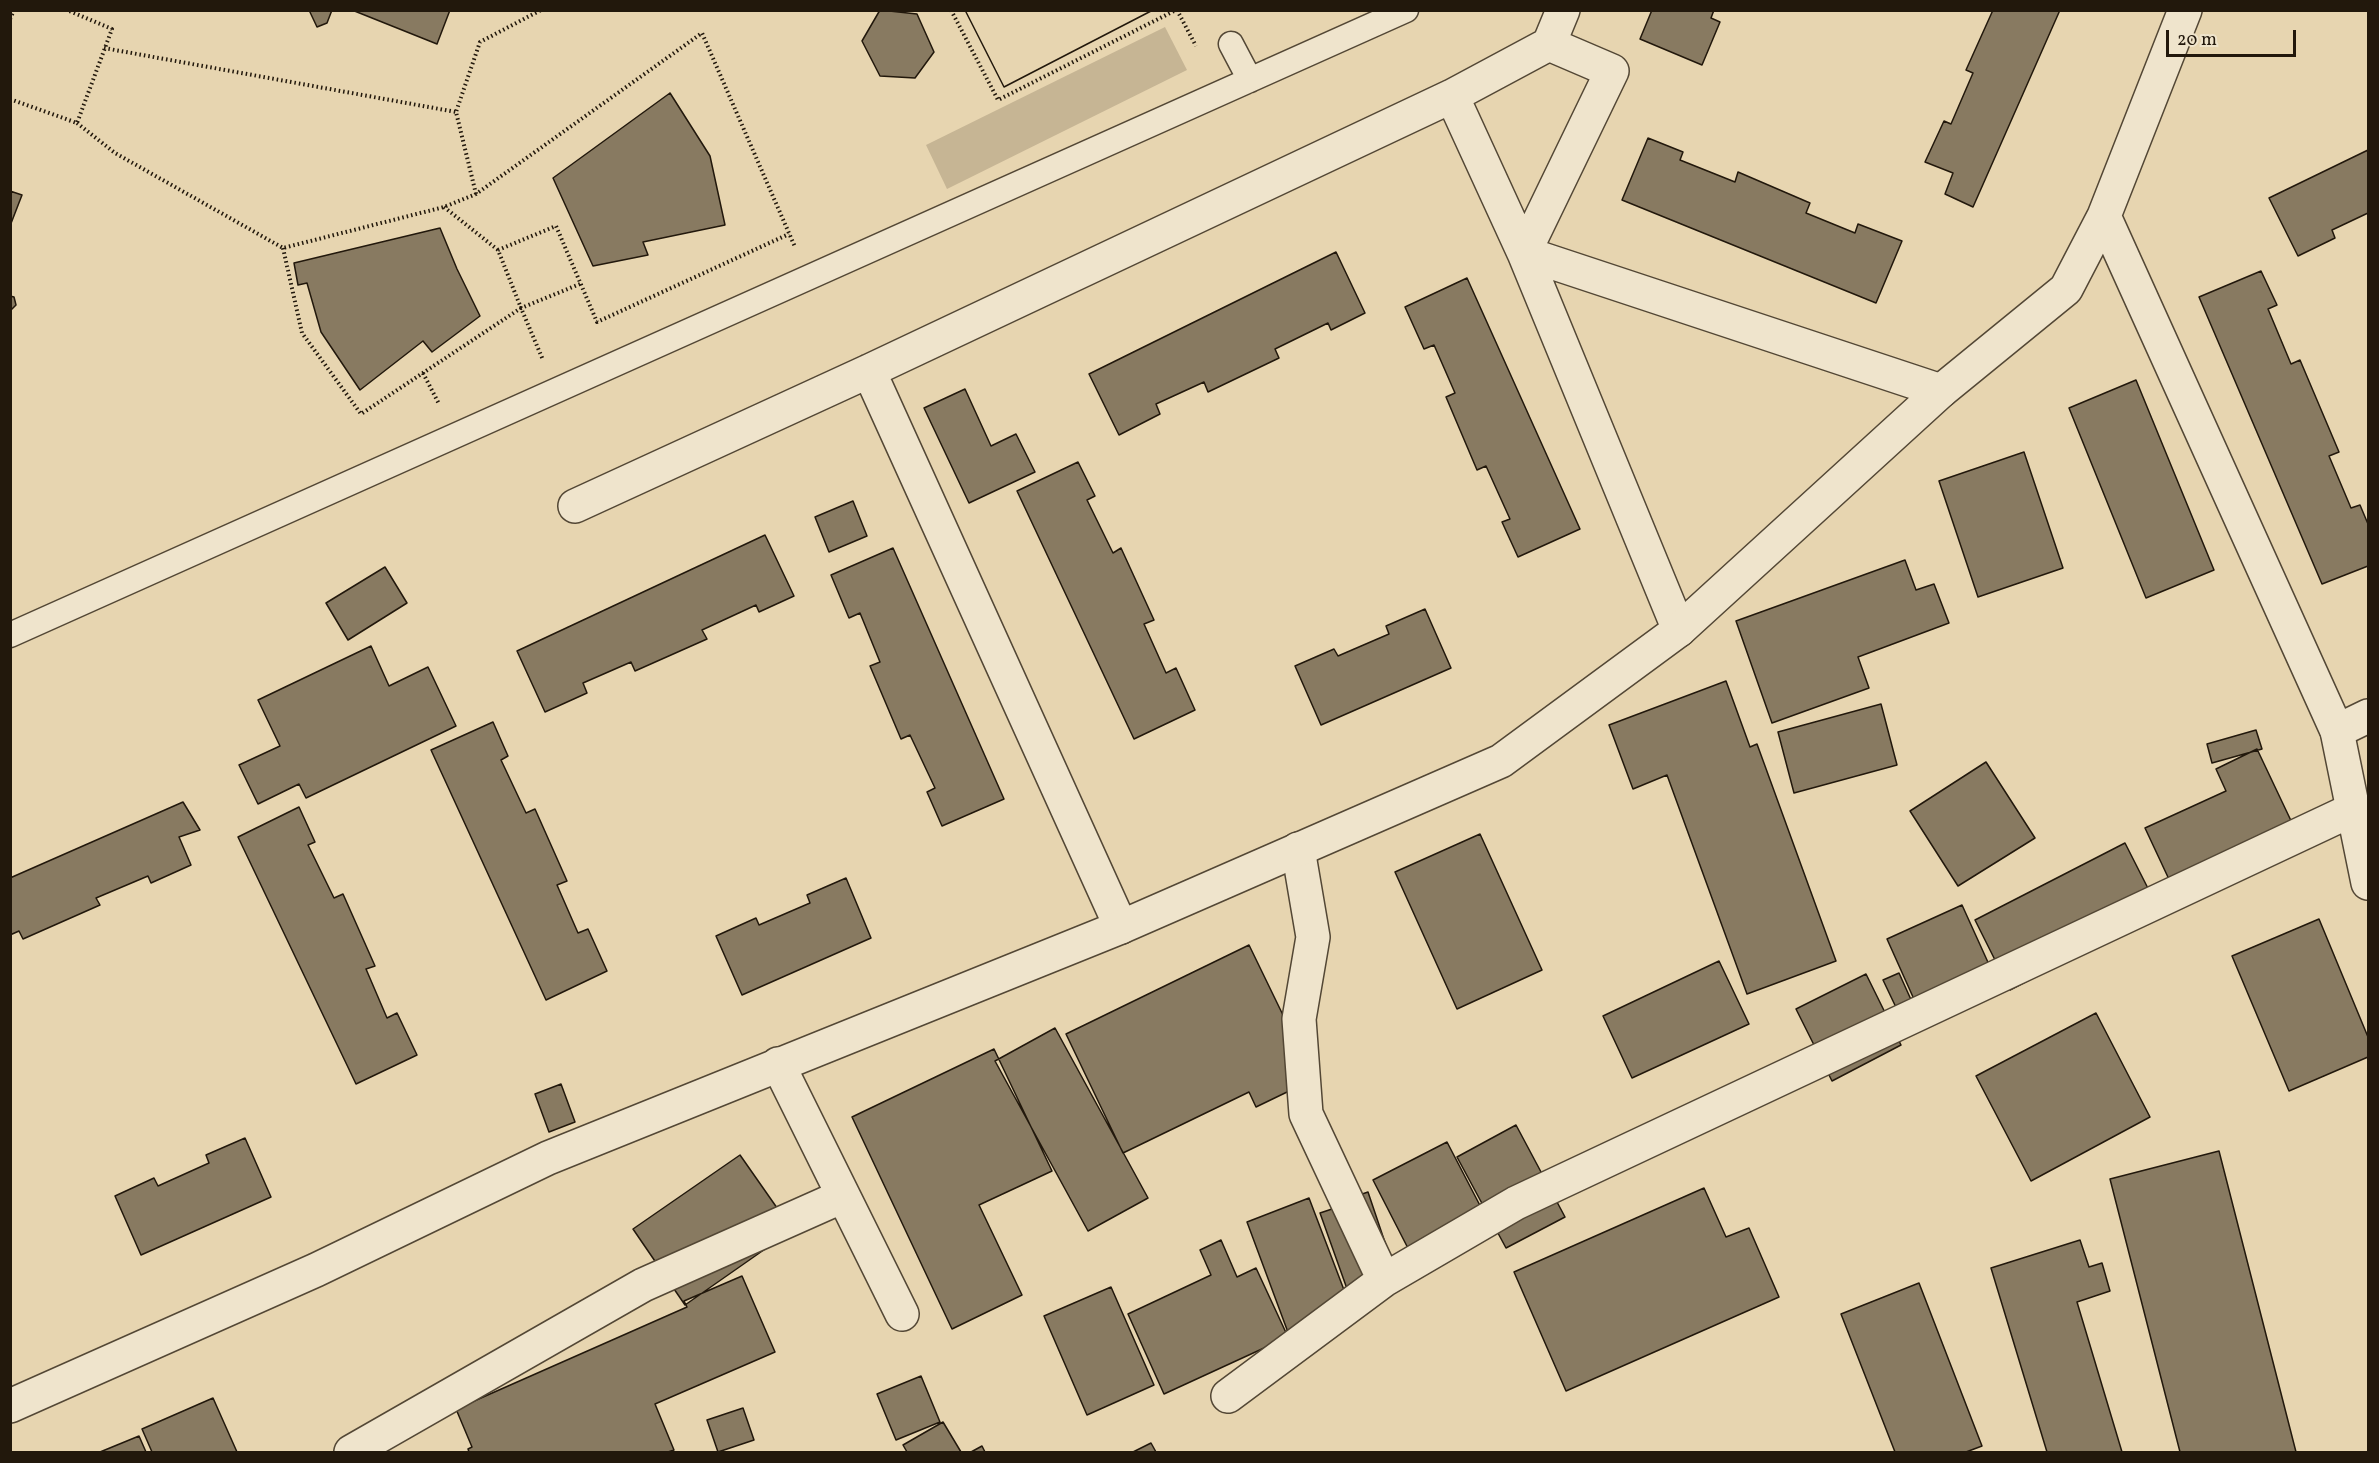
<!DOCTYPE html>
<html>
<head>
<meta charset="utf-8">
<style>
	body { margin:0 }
	#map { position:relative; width:2379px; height:1463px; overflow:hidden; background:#e7d5b0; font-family:Vollkorn,serif }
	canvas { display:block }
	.frame { position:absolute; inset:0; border:12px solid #22180c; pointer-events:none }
	.scale { position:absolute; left:2166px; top:30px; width:130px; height:27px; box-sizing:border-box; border:3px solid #22180c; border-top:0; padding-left:8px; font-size:18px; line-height:21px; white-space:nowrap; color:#22180c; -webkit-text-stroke:4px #efe4cc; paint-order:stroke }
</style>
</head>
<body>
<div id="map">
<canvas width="2379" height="1463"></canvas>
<div class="frame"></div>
<div class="scale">20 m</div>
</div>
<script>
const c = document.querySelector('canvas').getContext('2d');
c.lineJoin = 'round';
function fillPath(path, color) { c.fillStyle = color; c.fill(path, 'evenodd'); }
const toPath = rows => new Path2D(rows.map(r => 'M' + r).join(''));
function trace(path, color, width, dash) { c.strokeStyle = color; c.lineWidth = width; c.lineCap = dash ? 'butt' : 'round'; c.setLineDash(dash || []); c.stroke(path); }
const green = toPath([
	[1165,27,1187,70,947,189,926,145]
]);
const building = toPath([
	[309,10,332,10,327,23,317,27,309,10],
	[352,10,450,10,437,44,352,10],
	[880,10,917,14,934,52,915,78,880,76,862,41,880,10],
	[965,10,1153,10,1004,87,965,10],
	[965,10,1153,10,1004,87,965,10],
	[1652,10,1714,10,1711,18,1720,22,1702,65,1640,39,1652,10],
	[1993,10,2060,10,1973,207,1945,194,1953,173,1925,162,1944,121,1951,124,1973,73,1966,70,1993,10],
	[670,93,710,156,725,225,643,242,648,255,593,266,553,178,670,93],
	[1648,138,1683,152,1680,160,1735,182,1738,172,1810,203,1806,213,1855,233,1858,224,1902,241,1876,303,1622,200,1648,138],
	[2368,150,2368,213,2332,230,2335,238,2298,256,2269,198,2368,150],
	[10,191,22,195,10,226,10,191],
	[440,228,457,269,480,316,432,352,423,341,360,390,321,332,307,283,298,285,294,263,440,228],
	[1336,252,1365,313,1331,330,1328,323,1275,349,1279,358,1208,392,1204,382,1156,404,1160,414,1119,435,1089,374,1336,252],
	[2261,271,2277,305,2268,309,2291,364,2300,360,2339,452,2329,456,2351,508,2360,505,2368,524,2368,566,2322,584,2199,297,2261,271],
	[1467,278,1580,529,1518,557,1502,522,1510,519,1486,466,1477,470,1446,397,1455,393,1434,345,1424,349,1405,307,1467,278],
	[10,296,14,297,16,305,10,311,10,296],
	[2136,380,2214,570,2146,598,2069,408,2136,380],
	[965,389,991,446,1016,434,1035,472,969,503,924,408,965,389],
	[2024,452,2063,568,1978,597,1939,481,2024,452],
	[1078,462,1095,496,1087,500,1113,553,1121,548,1154,620,1144,624,1166,673,1176,668,1195,710,1134,739,1017,491,1078,462],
	[853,501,867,536,829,552,815,517,853,501],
	[765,535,794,596,759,612,756,605,702,630,707,639,635,671,631,662,583,683,587,693,545,712,517,651,765,535],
	[893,548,1004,799,942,826,927,792,935,788,910,735,901,739,870,666,880,662,860,613,849,618,831,575,893,548],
	[1905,560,1916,590,1934,584,1949,623,1858,657,1869,688,1772,723,1736,621,1905,560],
	[385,567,407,603,348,640,326,603,385,567],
	[1425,609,1451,668,1321,725,1295,666,1334,649,1338,656,1389,634,1386,626,1425,609],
	[371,646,389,686,428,667,456,726,306,798,299,784,258,804,239,765,280,746,258,700,371,646],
	[1726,681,1750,747,1757,744,1836,961,1747,994,1667,775,1633,789,1609,725,1726,681],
	[1881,704,1897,765,1794,793,1778,732,1881,704],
	[493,722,508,756,501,760,526,813,535,809,567,881,557,885,578,933,588,929,607,971,546,1000,431,750,493,722],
	[2256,730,2262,749,2212,763,2207,744,2256,730],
	[2257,749,2303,846,2181,905,2145,828,2226,791,2216,769,2257,749],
	[1986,762,2035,838,1958,886,1910,811,1986,762],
	[183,802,200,830,179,837,191,865,151,883,148,876,96,898,100,905,23,939,19,931,10,935,10,878,183,802],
	[299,807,315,842,308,845,334,898,343,894,375,966,366,969,387,1018,397,1013,417,1055,356,1084,238,837,299,807],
	[1480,834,1542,970,1457,1009,1395,872,1480,834],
	[2125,843,2160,912,2010,990,1975,920,2125,843],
	[846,878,871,938,742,995,716,936,756,918,759,925,810,903,807,895,846,878],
	[1962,905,2001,991,1926,1026,1887,939,1962,905],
	[2319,919,2368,1037,2368,1057,2289,1091,2232,956,2319,919],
	[1249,945,1314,1079,1256,1107,1249,1092,1123,1153,1066,1034,1249,945],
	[1719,961,1749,1024,1632,1078,1603,1016,1719,961],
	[1899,973,1917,1013,1902,1020,1883,980,1899,973],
	[1866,974,1901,1045,1832,1081,1796,1009,1866,974],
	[2096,1013,2150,1117,2031,1181,1976,1076,2096,1013],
	[1055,1028,1148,1198,1088,1231,995,1061,1055,1028],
	[994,1049,1052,1171,979,1205,1022,1295,952,1329,852,1117,994,1049],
	[561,1084,575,1122,549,1132,535,1094,561,1084],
	[1516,1125,1565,1217,1506,1248,1457,1157,1516,1125],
	[245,1138,271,1197,141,1255,115,1196,154,1178,158,1186,209,1163,206,1155,245,1138],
	[1447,1142,1487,1219,1413,1258,1373,1180,1447,1142],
	[2219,1151,2296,1452,2180,1452,2110,1179,2219,1151],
	[740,1155,782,1215,758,1232,768,1247,685,1305,633,1229,740,1155],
	[1704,1188,1726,1237,1749,1228,1779,1297,1566,1391,1514,1272,1704,1188],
	[1368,1192,1399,1284,1351,1300,1320,1213,1341,1206,1339,1202,1368,1192],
	[1309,1198,1352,1311,1289,1335,1247,1222,1309,1198],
	[1221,1240,1237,1277,1256,1268,1288,1337,1164,1394,1128,1314,1211,1275,1200,1250,1221,1240],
	[2080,1240,2089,1267,2102,1263,2110,1291,2077,1302,2122,1452,2047,1452,1991,1268,2080,1240],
	[742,1276,775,1352,655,1404,674,1450,668,1452,469,1452,468,1449,472,1447,456,1409,687,1307,684,1301,742,1276],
	[1919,1283,1982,1446,1966,1452,1895,1452,1841,1314,1919,1283],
	[1111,1287,1154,1385,1087,1415,1044,1316,1111,1287],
	[921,1376,940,1422,896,1440,877,1394,921,1376],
	[213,1398,237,1452,152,1452,142,1429,213,1398],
	[743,1408,754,1440,718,1452,707,1420,743,1408],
	[943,1422,961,1452,907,1452,903,1445,943,1422],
	[139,1436,146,1452,100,1452,139,1436],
	[1151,1443,1156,1452,1133,1452,1151,1443],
	[982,1446,985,1452,971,1452,982,1446]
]);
const path = toPath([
	[951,10,998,100,1176,10],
	[1177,10,1196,46],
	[10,19,14,10],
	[104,48,456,112],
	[10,99,77,123,112,29,67,10],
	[77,123,115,153,283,248,444,207,476,194,702,33,795,247],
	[476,194,456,112,480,42,541,10],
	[444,207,498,250],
	[283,248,302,333,361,414,521,308,543,360],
	[580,284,521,308,498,250,556,226,597,322,789,234],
	[423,373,439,404]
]);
const service = toPath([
	[1231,44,1250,80],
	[10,635,1406,10]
]);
const minor = toPath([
	[1563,10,1549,44,1452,96,1524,253,1679,630],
	[1549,44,1612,71,1524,253,1941,391],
	[869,371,1121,927],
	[575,506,869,371,1452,96],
	[2337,731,2368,716],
	[1298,849,1313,937,1299,1019,1306,1114,1384,1280],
	[778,1064,902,1314],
	[1228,1396,1384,1280,1516,1203,2354,809],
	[351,1452,643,1285,843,1196]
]);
const tertiary = toPath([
	[2104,216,2337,731,2368,883],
	[10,1406,316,1270,548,1158,1121,927,1501,761,1679,630,1941,391,2066,289,2104,216,2185,10]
]);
fillPath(green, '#c6b594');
fillPath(building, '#887a61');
trace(building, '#22180c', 1.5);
trace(service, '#534735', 27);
trace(minor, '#534735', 36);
trace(tertiary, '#534735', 36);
trace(path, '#22180c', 4, [1.5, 3]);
trace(service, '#efe4cc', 24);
trace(minor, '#efe4cc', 33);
trace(tertiary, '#efe4cc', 33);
</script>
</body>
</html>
